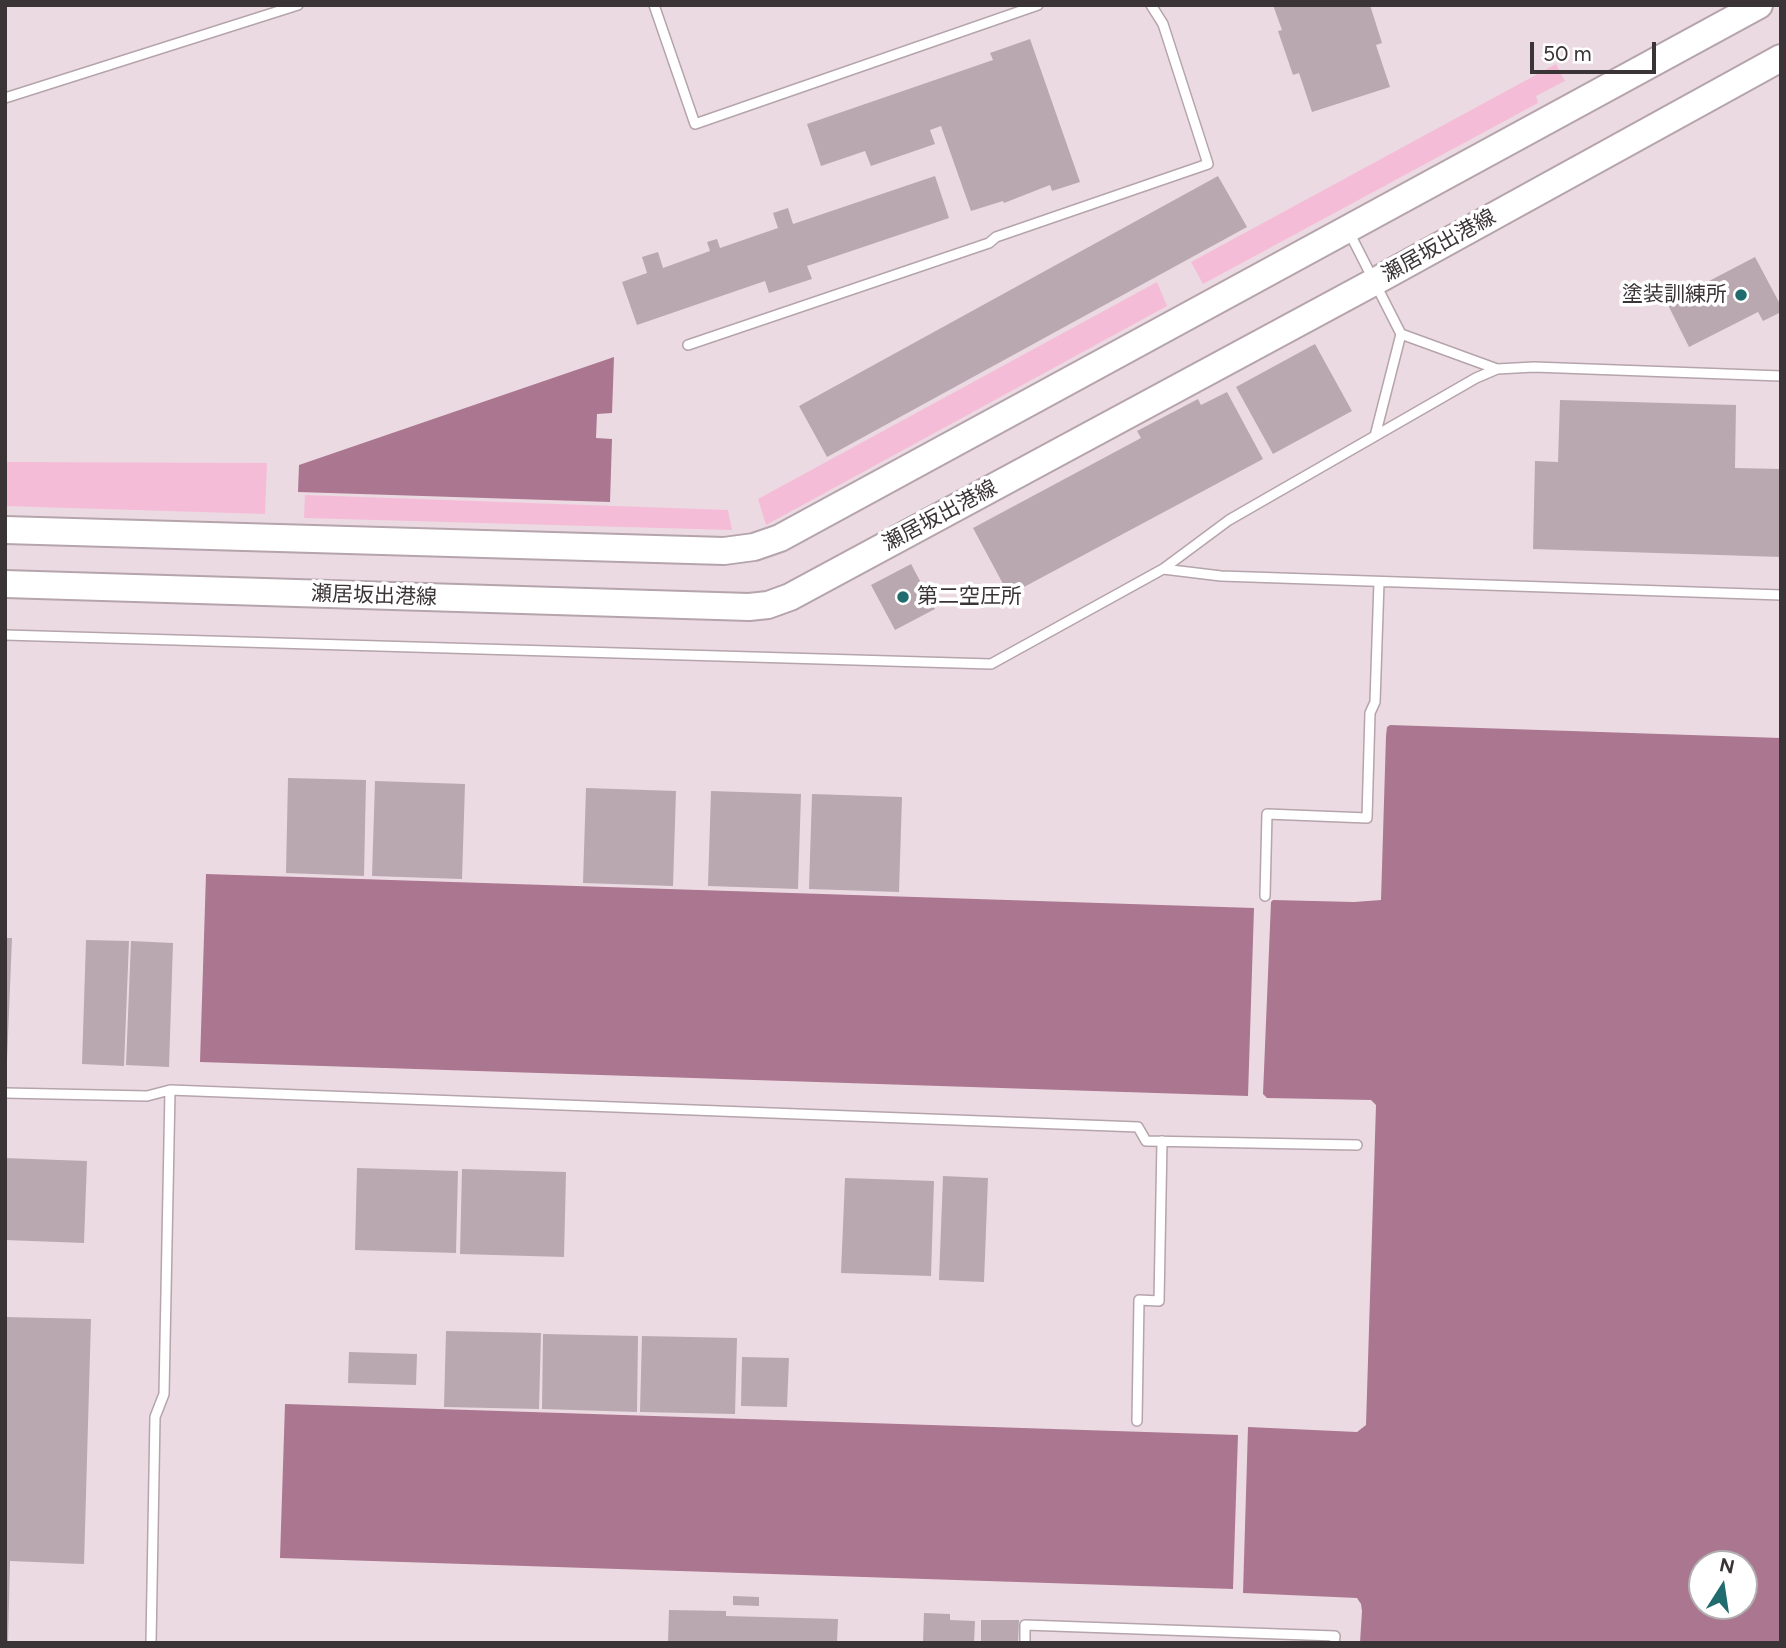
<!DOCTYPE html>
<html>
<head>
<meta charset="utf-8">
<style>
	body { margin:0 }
	#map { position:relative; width:1786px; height:1648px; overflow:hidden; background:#ecdae2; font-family:Figtree,sans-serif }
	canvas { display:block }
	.frame { position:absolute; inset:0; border:7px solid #3a3437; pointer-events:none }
	.north { position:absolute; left:1688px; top:1550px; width:70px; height:70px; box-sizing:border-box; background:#fff; border:2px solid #b0aeaf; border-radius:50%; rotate:12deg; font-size:19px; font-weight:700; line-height:28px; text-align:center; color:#3a3437 }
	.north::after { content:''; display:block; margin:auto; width:24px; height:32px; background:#1f6b6e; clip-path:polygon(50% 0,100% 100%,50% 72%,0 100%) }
	.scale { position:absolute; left:1530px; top:42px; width:126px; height:32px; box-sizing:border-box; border:4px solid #3a3437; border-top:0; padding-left:9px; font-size:21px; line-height:24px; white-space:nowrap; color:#3a3437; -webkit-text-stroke:5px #fff; paint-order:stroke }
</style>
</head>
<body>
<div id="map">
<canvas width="1786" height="1648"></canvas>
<div class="frame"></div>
<div class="north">N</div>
<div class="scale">50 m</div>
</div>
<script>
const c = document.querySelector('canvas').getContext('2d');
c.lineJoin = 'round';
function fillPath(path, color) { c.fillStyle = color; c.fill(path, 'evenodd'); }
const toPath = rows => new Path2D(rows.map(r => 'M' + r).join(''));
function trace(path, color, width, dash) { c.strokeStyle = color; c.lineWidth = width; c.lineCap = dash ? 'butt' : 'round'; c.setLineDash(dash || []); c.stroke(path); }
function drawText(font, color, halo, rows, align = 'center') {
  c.font = font + ' Figtree,"Noto Sans JP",sans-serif'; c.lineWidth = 7; c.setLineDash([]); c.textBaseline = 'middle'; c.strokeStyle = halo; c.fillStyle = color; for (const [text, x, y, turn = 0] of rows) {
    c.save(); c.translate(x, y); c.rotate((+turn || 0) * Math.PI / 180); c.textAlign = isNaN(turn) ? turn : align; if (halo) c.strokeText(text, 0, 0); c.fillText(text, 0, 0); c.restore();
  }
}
const green = toPath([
	[1556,64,1565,81,1536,96,1538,103,1203,284,1191,262],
	[1157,282,1167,306,766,525,758,499],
	[5,462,267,463,265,514,5,506],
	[305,495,728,510,732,530,304,518]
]);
const water = toPath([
	[614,357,612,413,597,414,596,438,612,439,610,502,298,492,299,465],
	[1390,725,1781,738,1781,1643,1360,1643,1362,1611,1361,1604,1357,1598,1243,1593,1248,1427,1357,1432,1366,1425,1376,1105,1371,1100,1267,1098,1263,1094,1271,902,1273,900,1354,902,1381,900,1386,736,1387,727],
	[1702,1564,1744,1564,1744,1606,1702,1606],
	[206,874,1254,908,1248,1096,200,1062],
	[285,1404,1238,1435,1233,1589,280,1558]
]);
const building = toPath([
	[1273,5,1370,5,1382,43,1376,45,1390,87,1312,112,1299,73,1293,75,1278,31,1282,30],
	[1030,39,1080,182,1052,191,1050,185,1004,203,1003,201,971,211,941,126,930,130,935,144,871,166,865,151,821,166,807,124,993,60,990,53],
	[935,176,949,218,807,266,812,279,769,293,765,281,637,325,622,282,647,273,642,257,658,252,663,268,710,251,707,242,717,239,720,248,778,228,773,213,788,208,793,224],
	[1218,176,1247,227,827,457,799,406],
	[1755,257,1781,306,1781,312,1763,321,1758,312,1689,347,1667,303],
	[1315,344,1352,411,1273,454,1236,387],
	[1227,392,1263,459,1009,595,973,528,1141,438,1137,431,1198,399,1201,405],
	[1560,400,1736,405,1735,468,1781,469,1781,557,1533,549,1535,461,1558,462],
	[911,564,935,609,895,630,871,585],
	[288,778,366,780,364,876,286,873],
	[375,781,465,784,462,879,372,876],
	[586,788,676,791,673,886,583,883],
	[711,791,801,794,798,889,708,886],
	[812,794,902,797,899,892,809,889],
	[5,938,12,938,7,1060,5,1060],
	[86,940,129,941,124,1066,82,1064],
	[131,941,173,943,169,1067,126,1065],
	[5,1158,87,1161,84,1243,5,1240],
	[357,1168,458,1171,456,1253,355,1250],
	[462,1169,566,1172,564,1257,460,1254],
	[943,1176,988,1178,984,1282,939,1280],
	[845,1178,934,1181,931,1276,841,1273],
	[5,1317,91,1319,84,1564,10,1561,8,1643,5,1643],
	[446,1331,541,1333,539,1409,444,1407],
	[543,1334,638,1336,637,1412,542,1409],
	[642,1336,737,1338,735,1414,640,1412],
	[349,1352,417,1354,416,1385,348,1383],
	[742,1357,789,1358,787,1407,741,1406],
	[733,1596,759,1597,759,1606,733,1605],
	[669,1610,726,1611,726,1616,838,1619,837,1643,668,1643],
	[924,1613,950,1614,950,1620,975,1621,974,1643,923,1643],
	[981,1620,1019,1620,1018,1643,981,1643]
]);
const service = toPath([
	[654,5,695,124,1038,5],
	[5,98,298,5],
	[1349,232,1401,334],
	[688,345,989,243,996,237,1208,164,1163,24,1151,5],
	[1375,436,1401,334,1497,369],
	[1163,569,1221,576,1781,595],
	[5,635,991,664,1163,569,1229,520,1476,378,1497,369,1534,367,1781,376],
	[1265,896,1267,814,1367,818,1370,713,1375,702,1379,582],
	[5,1093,147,1096,170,1090,1138,1127,1146,1141,1357,1145],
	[1137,1421,1139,1300,1159,1301,1162,1141],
	[151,1643,155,1417,164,1394,170,1090],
	[1025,1643,1025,1625,1335,1636,1334,1643]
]);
const secondary = toPath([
	[5,530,724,551,754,547,780,538,1759,5],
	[5,584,749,607,768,605,790,597,1374,282,1781,58]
]);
const markers = [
	[1741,295,7,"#1f6b6e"],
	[903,597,7,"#1f6b6e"]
];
const streetNames = [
	["瀬居坂出港線",1439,246,-29],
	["瀬居坂出港線",940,516,-28],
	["瀬居坂出港線",374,596,2]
];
const poiNames = [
	["塗装訓練所",1727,295],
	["第二空圧所",917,597,"left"]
];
fillPath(green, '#f5bcd7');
fillPath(water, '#ab768f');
fillPath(building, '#b9a8b0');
trace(service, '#b5a4ab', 12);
trace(secondary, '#b5a4ab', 30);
trace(service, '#fff', 9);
trace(secondary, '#fff', 26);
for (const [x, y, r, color] of markers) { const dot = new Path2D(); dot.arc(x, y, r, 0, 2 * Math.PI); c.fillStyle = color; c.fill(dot); trace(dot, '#fff', 2.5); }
drawText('21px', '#3a3437', '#fff', streetNames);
drawText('21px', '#3a3437', '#fff', poiNames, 'right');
</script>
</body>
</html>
